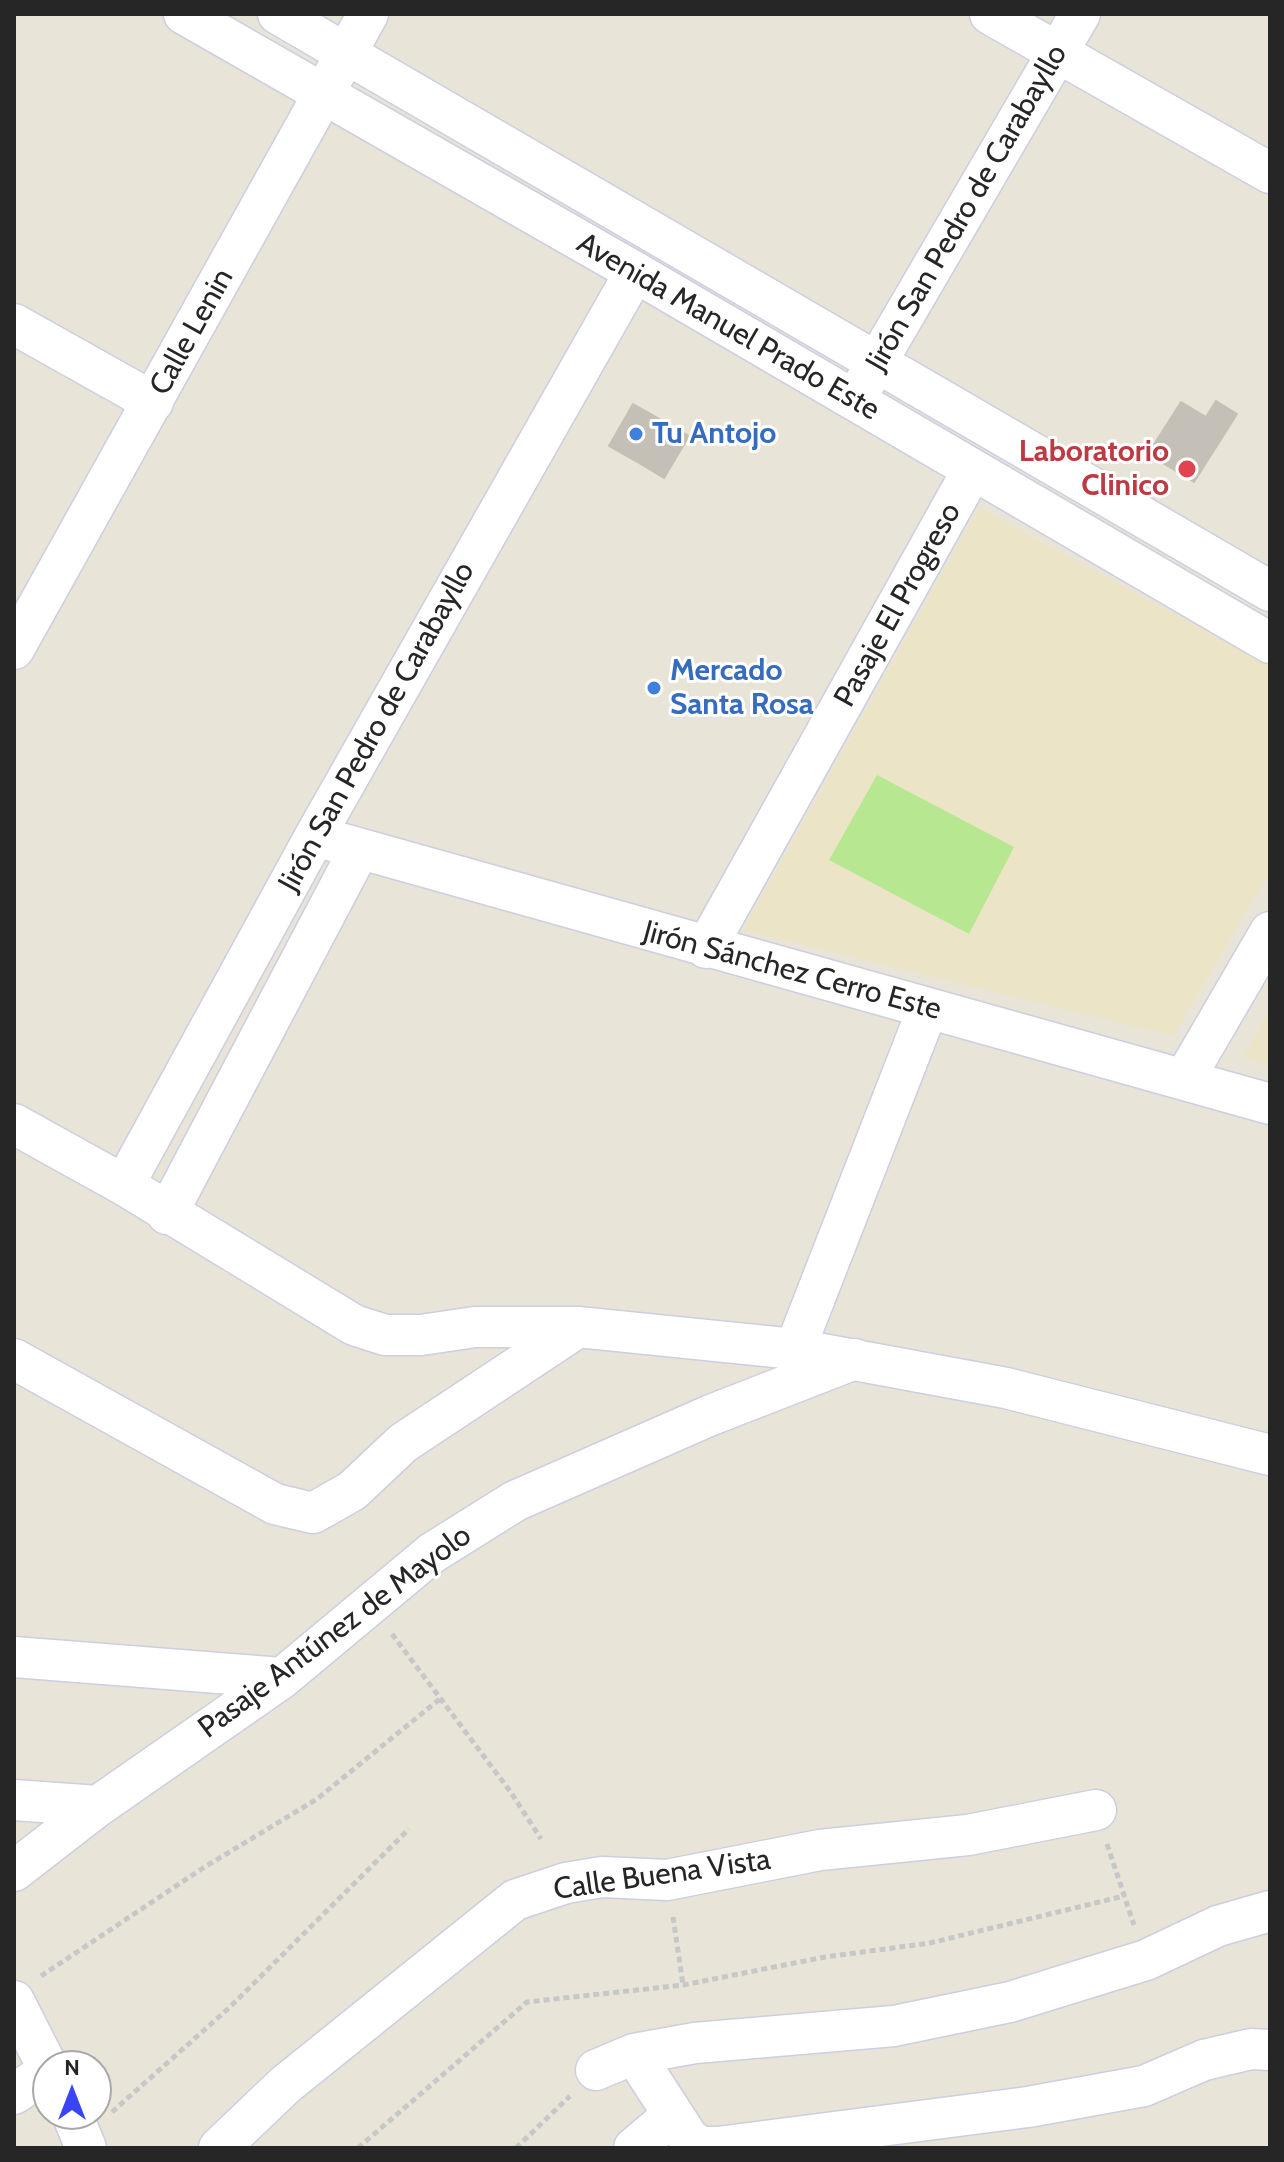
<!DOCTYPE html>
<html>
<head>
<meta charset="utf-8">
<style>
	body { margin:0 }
	#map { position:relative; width:1284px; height:2162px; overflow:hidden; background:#e9e4d8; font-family:Cabin,sans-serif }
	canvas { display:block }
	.frame { position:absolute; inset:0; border:16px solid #262626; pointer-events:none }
	.north { position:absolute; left:32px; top:2050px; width:80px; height:80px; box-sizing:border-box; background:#fff; border:2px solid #a8a8a8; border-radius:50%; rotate:0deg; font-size:22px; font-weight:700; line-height:32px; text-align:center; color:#262626 }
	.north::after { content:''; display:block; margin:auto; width:28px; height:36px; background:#3844f6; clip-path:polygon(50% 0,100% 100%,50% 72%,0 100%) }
</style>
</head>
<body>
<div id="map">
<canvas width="1284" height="2162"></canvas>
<div class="frame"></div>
<div class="north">N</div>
</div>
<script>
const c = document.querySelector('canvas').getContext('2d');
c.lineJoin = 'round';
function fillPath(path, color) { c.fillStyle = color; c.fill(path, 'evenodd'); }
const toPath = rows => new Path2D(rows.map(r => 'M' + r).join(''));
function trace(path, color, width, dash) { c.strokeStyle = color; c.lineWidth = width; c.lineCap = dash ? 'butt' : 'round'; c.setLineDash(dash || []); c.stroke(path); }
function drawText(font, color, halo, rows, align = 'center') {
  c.font = font + ' Cabin,sans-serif'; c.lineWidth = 6; c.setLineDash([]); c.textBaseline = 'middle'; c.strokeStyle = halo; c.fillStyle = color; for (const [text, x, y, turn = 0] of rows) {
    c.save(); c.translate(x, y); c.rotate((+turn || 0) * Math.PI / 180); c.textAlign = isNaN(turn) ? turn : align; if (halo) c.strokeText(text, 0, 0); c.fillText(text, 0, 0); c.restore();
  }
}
const education = toPath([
	[979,508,1270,666,1270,872,1173,1036,743,930],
	[1270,1008,1270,1065,1243,1057]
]);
const pitch = toPath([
	[877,775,1014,847,969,934,829,860]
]);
const building = toPath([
	[1216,401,1237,414,1194,482,1148,454,1181,402,1206,417,1216,401],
	[633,404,663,421,639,463,609,446,633,404],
	[663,421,689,436,664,478,639,463,663,421]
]);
const path = toPath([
	[392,1634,510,1791,541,1839],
	[1107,1844,1134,1925],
	[673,1917,683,1985],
	[41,1976,203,1868,317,1799,441,1698],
	[112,2112,229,2008,409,1829],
	[358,2148,527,2002,683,1985,825,1957,930,1943,1124,1896],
	[516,2148,570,2096]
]);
const minor = toPath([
	[184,14,635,272,1270,643],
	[278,14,1270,591],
	[990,14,1270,173],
	[14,324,153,402],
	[864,384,1080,14],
	[14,649,368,14],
	[315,836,1270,1104],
	[706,948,972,471],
	[1185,1078,1270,932],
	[14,1124,124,1185,354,1325,385,1335,421,1335,475,1327,578,1327,795,1349,1006,1388,1270,1455],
	[124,1185,315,836,635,272],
	[167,1214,359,850],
	[795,1349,928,1008],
	[14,1359,275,1504,313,1513,352,1491,403,1443,578,1327],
	[14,1657,282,1678],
	[14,1800,98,1806],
	[14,1871,98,1806,282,1678,432,1553,515,1501,711,1415,855,1359],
	[14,2001,48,2068],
	[634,2054,689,2139,701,2147,718,2147,1028,2107,1144,2086,1204,2060,1251,2049,1270,2050],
	[596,2070,634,2054,695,2043,894,2026,1010,2002,1146,1960,1218,1926,1270,1911],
	[14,2094,48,2071],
	[72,2114,86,2148],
	[219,2148,285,2085,515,1900,566,1883,602,1877,667,1880,820,1850,968,1835,1096,1810],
	[634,2148,673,2115]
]);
const markers = [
	[636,434,8,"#3f7fe0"],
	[1187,469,10,"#e0444e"],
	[654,688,8,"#3f7fe0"]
];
const streetNames = [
	["Jirón San Pedro de Carabayllo",967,208,-60],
	["Avenida Manuel Prado Este",728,327,30],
	["Calle Lenin",192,332,-61],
	["Pasaje El Progreso",898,605,-61],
	["Jirón San Pedro de Carabayllo",377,727,-61],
	["Jirón Sánchez Cerro Este",792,971,15],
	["Pasaje Antúnez de Mayolo",335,1632,-37],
	["Calle Buena Vista",662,1875,-8]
];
const shopNames = [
	["Tu Antojo",652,434],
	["Mercado",670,671],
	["Santa Rosa",670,705]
];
const healthNames = [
	["Laboratorio",1169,452],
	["Clinico",1169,486]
];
fillPath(education, '#ebe4c7');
fillPath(pitch, '#b7e790');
fillPath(building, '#c4c0b8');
trace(building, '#c4c0b2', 2);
trace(minor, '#cdcee0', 43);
trace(path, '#c7c7c7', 5, [6, 4]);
trace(minor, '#fff', 40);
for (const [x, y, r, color] of markers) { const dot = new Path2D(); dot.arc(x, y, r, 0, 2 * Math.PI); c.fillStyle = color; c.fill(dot); trace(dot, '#fff', 3); }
drawText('30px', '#262626', '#fff', streetNames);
drawText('bold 30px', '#366cbe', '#fff', shopNames, 'left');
drawText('bold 30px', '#be3a42', '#fff', healthNames, 'right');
</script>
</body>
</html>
